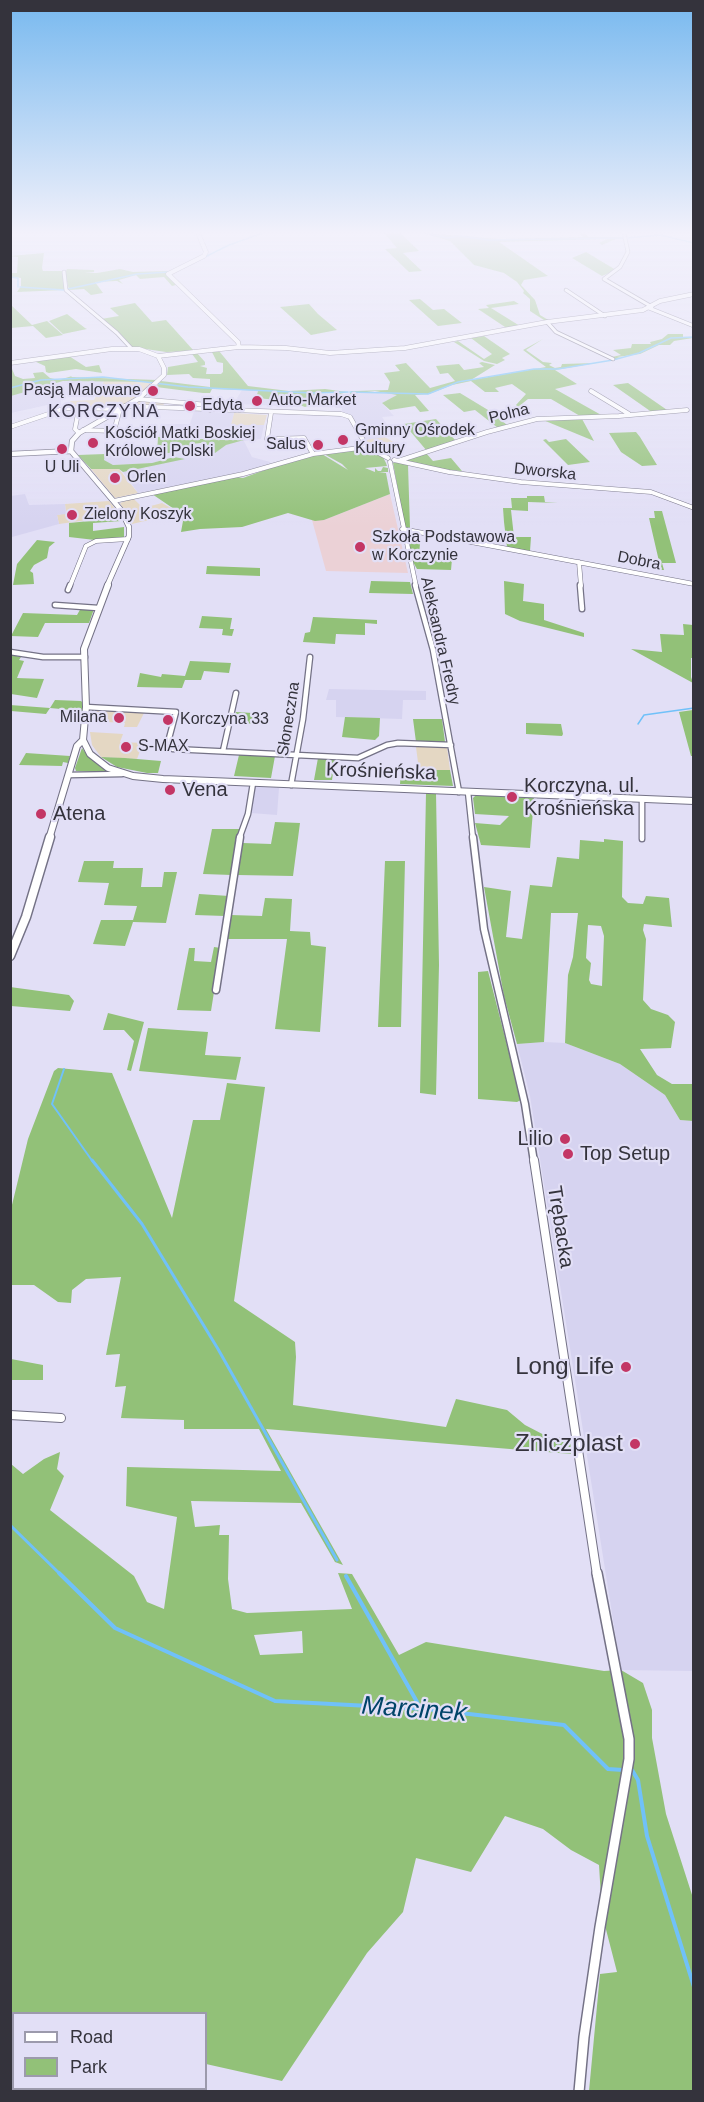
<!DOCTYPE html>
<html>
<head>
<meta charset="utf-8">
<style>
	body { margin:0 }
	#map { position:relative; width:704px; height:2102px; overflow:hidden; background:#e2dff6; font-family:Arial,sans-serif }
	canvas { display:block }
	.frame { position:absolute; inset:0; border:12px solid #34333c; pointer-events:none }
	.legend { position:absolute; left:12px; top:2012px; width:195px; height:78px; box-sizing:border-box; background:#e2dff6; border:2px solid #9c9aac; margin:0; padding:8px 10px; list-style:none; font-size:18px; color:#34333c }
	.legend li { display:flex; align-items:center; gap:12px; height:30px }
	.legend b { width:30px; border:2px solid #9c9aac }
</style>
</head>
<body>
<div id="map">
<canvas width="704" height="2102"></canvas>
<div class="frame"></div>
<ul class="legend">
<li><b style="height:8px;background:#fff"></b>Road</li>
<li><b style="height:16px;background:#92c178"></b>Park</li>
</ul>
</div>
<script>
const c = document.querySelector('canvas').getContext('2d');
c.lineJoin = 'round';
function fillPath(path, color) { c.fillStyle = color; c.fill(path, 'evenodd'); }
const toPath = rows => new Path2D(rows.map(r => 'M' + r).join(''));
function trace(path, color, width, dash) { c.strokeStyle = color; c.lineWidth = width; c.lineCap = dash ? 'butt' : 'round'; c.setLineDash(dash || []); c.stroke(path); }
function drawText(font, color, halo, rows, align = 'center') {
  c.font = font + ' Arial,sans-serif'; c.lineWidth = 4.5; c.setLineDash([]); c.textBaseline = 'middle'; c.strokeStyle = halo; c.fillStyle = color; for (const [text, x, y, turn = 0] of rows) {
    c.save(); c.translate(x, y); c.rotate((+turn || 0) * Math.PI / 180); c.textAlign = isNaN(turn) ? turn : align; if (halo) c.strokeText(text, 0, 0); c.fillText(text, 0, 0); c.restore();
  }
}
const commercial = toPath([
	[104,381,154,382,135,399,166,401,162,407,72,406,70,401,94,400],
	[234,413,267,415,264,425,230,426],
	[383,436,402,447,389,456,371,447,365,440],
	[91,469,119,469,138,493,115,498],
	[133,498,143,508,162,503,180,513,132,524,120,503],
	[109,501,119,513,116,516,59,524,57,515,66,513,65,504],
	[92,709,145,711,137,727,124,727,125,723,89,721],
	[90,732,123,734,120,742,143,743,137,759,101,757,92,745],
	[416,747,447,747,450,770,419,770]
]);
const built = toPath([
	[63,381,104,381,95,394,60,395,61,402,11,413,10,396],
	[242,390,258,391,256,398,260,399,289,401,302,405,299,407,238,404,237,398],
	[357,392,380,392,398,395,382,403,394,416,382,417,395,436,365,440,352,418,342,413,342,408,336,408,331,402,337,396],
	[194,411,234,413,231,425,264,425,261,439,244,441,252,457,270,462,270,465,243,473,138,493,123,472,177,460,174,457,152,463,113,465,103,460,105,454,110,454,112,450,157,454,179,452,191,444,226,445,240,440,158,437,163,424,190,424],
	[25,494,29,505,65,504,66,514,57,515,59,524,12,537,11,544,10,496],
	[329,689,426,691,426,700,403,700,402,719,336,717,336,700,326,700],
	[255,787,279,788,277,815,251,813],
	[544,1042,565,1043,620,1064,665,1095,680,1120,693,1121,693,1671,621,1670,530,1096,517,1044]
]);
const education = toPath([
	[390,494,408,573,326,571,312,520,324,520]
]);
const green = toPath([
	[384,233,400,233,419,251,403,253,422,271,409,272,385,249,397,248],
	[423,233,500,239,583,237,579,233,585,233,588,237,624,237,625,239,616,239,602,245,599,243,607,239,499,242,548,276,524,280,521,285,535,300,540,315,550,321,547,322,530,311,530,299,523,293,524,291,517,282,504,273,474,265,450,241],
	[586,252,616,270,602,276,572,258],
	[44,253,42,268,43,271,63,271,65,290,17,292,21,286,21,278,11,277,10,273,17,273,18,257,10,256],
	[67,269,94,270,94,272,85,273,97,273,120,269,133,272,167,271,166,274,176,285,172,286,164,277,140,279,136,275,119,280,123,284,117,281,95,282,103,293,91,295,84,289,69,290,65,273],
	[420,299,433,310,444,309,462,323,438,326,409,300],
	[514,301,519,304,491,308,520,326,508,329,478,309,489,308,486,305],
	[135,303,152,322,166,320,194,351,166,352,132,347,101,319,119,316,110,308],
	[309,304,318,314,337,330,311,335,280,307],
	[11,305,32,325,47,321,63,335,46,338,33,326,11,328],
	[67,314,85,328,87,329,63,334,49,321],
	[668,334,683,334,683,337,693,338,674,341,670,345,659,345,640,354,617,357,621,358,615,360,612,357,621,355,613,350,631,348,632,344,651,344,650,342,662,339],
	[484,336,510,354,502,358,505,360,497,364,484,361,454,342,458,341,484,359,492,354,471,338],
	[543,339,526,350,543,362,552,363,549,365,555,368,561,367,562,364,596,363,555,370,577,384,555,389,603,416,580,416,551,399,528,399,518,407,516,405,526,394,512,384,495,388,499,392,485,392,471,381,452,385,429,394,415,395,429,411,420,412,415,406,390,410,382,403,397,395,375,391,350,394,351,391,356,391,388,390,390,382,384,373,400,371,395,365,406,363,430,388,455,381,448,373,440,374,436,366,459,364,464,370,484,367,479,363,482,362,495,365,471,380,546,367,523,350],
	[219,351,248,386,289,391,325,389,347,392,337,395,332,392,316,393,311,405,305,407,289,401,256,398,258,391,273,391,212,389,210,393,203,393,156,387,161,381,210,387,210,379,193,378,189,374,167,375,168,367,198,362,192,354,197,353,205,362,205,365,200,366,207,368,206,374,221,374,223,372,223,363,217,362,212,352],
	[69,356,86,367,99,365,102,373,76,369,49,373,46,372,45,366,34,361],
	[10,364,15,376,23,379,35,378,33,373,43,372,50,378,59,380,72,376,71,377,157,380,154,382,63,381,11,396],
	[628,383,670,412,653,413,613,385],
	[460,393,493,413,507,425,498,428,475,410,464,412,443,395],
	[581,417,594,441,543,420],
	[436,419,456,441,427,451,404,424],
	[636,432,640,437,657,465,642,466,621,452,609,433],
	[158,437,225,440,244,440,226,445,215,453,207,451,207,444,201,443,192,444,190,449,179,452,157,454],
	[546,439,549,442,566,439,590,462,568,465,543,440],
	[365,449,383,457,386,463,387,466,365,468,375,472,375,468,378,471,381,471,383,467,388,468,388,472,379,472,386,473,390,494,324,520,315,521,288,513,242,527,200,529,181,532,183,521,180,513,152,494,237,477,243,478,292,460,322,454,348,470,342,464,324,454],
	[426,453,433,461,451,458,462,471,437,469,402,460],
	[105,454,104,460,113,465,152,463,174,457,185,459,123,472,119,469,91,469,78,455],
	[397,462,408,465,410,528,405,527,393,463],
	[527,496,544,496,545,502,558,503,528,502,528,511,511,510,514,537,531,537,530,551,507,547,504,522,503,508,512,508,511,498,527,498],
	[654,511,662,511,676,563,662,563,664,570,661,570,649,518,655,518],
	[120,518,121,521,93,523,93,531,124,527,124,537,95,540,69,537,69,523],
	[406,530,421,533,419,554,421,558,452,559,451,570,417,569,413,562],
	[37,540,55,542,49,547,47,558,34,565,30,571,33,573,34,584,13,585,17,564],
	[207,566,260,568,260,576,206,574],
	[371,581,410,582,413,594,369,593],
	[504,581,524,584,523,601,544,604,544,620,584,633,584,637,520,621,505,614],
	[81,608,94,609,89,623,45,623,38,637,11,636,23,613,77,615],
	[202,616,232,618,230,629,234,629,232,636,222,635,223,629,199,628],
	[313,617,355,619,377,620,377,624,365,623,365,635,336,634,335,644,303,642,305,633,310,632],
	[683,624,693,625,693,658,691,658,691,677,693,683,631,649,662,652,660,634,684,635],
	[11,655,21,657,19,660,24,661,17,678,44,679,37,698,11,694],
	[190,661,231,663,229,673,204,671,201,680,185,680,182,688,137,687,140,673,161,677,162,674,185,676],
	[55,700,81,701,83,703,82,711,50,708,46,714,11,711,10,705,50,708],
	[693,710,693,756,691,756,679,712],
	[236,712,269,714,267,724,233,723],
	[345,717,380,718,379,736,375,740,342,737],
	[413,719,442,719,445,742,416,742],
	[526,723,561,724,563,734,562,736,526,734],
	[82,748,88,756,109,772,76,771,75,768],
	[26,753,70,756,68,763,63,762,62,766,19,765],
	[239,755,275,756,271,778,234,776],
	[101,757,125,758,161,761,158,773,147,773,117,767],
	[318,758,335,759,332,780,314,780],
	[419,770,450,770,453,786,400,784,401,772,419,773],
	[426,793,436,793,439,965,436,1095,420,1093],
	[476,795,534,798,530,848,481,845,475,823,500,825,509,816,475,814,473,798],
	[275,822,300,823,293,876,238,875,243,843,271,844],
	[212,829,241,829,232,875,203,874],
	[604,839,623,841,622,897,628,903,643,904,646,896,669,898,672,927,644,924,643,930,646,939,643,1000,651,1009,668,1015,675,1022,671,1048,640,1049,657,1075,672,1084,693,1084,693,1121,680,1120,665,1095,620,1064,565,1043,568,975,573,957,578,913,551,913,544,1042,517,1044,504,996,484,887,511,891,506,937,522,939,530,885,552,887,557,857,579,859,580,840,604,842],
	[588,925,601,926,604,936,602,986,591,984,589,980,591,963,586,958],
	[84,861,114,861,113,868,143,868,141,887,162,887,164,872,177,872,166,923,133,922,125,946,93,944,101,920,133,920,137,906,104,905,109,883,78,882],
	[385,861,405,861,401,1027,378,1027],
	[199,894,229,896,225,916,195,915],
	[265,898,292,899,290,931,310,932,311,945,326,947,320,1032,275,1029,287,939,227,939,231,915,262,916],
	[214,947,221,948,211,1011,177,1010,189,948,195,948,194,961,211,962],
	[488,971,521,1100,517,1102,478,1099,478,972],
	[10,987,69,995,74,1001,70,1011,11,1006],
	[108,1013,144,1022,131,1071,127,1070,134,1041,124,1030,103,1030],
	[148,1028,208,1032,205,1055,241,1057,236,1080,139,1071],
	[58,1068,112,1073,172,1218,193,1120,220,1120,227,1083,265,1087,234,1301,295,1342,296,1357,293,1405,446,1427,456,1399,507,1410,525,1425,550,1438,570,1436,571,1454,266,1429,343,1565,335,1562,301,1503,191,1501,195,1527,220,1525,219,1535,229,1535,228,1579,232,1609,247,1613,352,1609,338,1573,352,1574,399,1655,426,1642,604,1671,621,1670,643,1683,652,1710,652,1738,666,1814,693,1898,693,2091,589,2091,600,1974,617,1972,602,1914,599,1865,571,1850,543,1829,505,1816,471,1872,416,1858,403,1912,367,1953,282,2081,206,2064,206,2014,14,2014,13,2033,11,2032,11,1464,23,1474,44,1459,60,1452,57,1469,64,1476,50,1510,134,1576,147,1602,164,1609,177,1517,126,1506,127,1467,281,1471,259,1429,184,1429,184,1420,121,1418,126,1386,115,1387,120,1354,106,1355,121,1277,86,1279,72,1290,71,1303,58,1302,34,1285,11,1285,11,1209,28,1139,54,1071],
	[302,1631,303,1653,260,1655,254,1635],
	[11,1359,43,1365,43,1380,11,1380]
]);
const streamFar3 = toPath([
	[427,233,447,238,460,236,488,240,624,238],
	[628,238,660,235,694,243],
	[185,267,229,245,263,233],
	[10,277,18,278,18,287],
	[20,287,64,290],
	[68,289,137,274,169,272],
	[10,388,41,380,103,377,188,387,312,393,348,392],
	[350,392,428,394,458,382,534,369,558,369,613,360,639,353,671,338,694,337],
	[638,724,644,715,694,708]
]);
const streamFar2 = toPath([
	[64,1069,52,1104,93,1162]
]);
const streamFar1 = toPath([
	[92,1160,142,1224,218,1349,337,1560],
	[10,1525,61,1575]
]);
const stream = toPath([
	[59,1573,115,1628,275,1701,426,1709,564,1725,608,1769,623,1770],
	[346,1576,421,1709],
	[629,1770,632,1770,638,1780,647,1836,694,1987]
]);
const streetFar5 = toPath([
	[624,233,628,252,620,267,604,279,652,307],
	[64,272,66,290,117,333,131,348],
	[566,290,605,316],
	[649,308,694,326],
	[547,322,556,332,613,359]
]);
const streetFar4 = toPath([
	[591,391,629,414],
	[138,399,209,405,210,410],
	[125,406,341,414,350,417,367,447,388,458],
	[79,408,75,429,79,433],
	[271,413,267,439,304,438,313,454],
	[10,427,66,408,120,409,114,431,83,430],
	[394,460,449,472,521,482,651,492,694,508],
	[398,461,487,432,537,419,619,416,687,410],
	[390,462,416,586],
	[114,501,243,474,313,454,367,447],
	[402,529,694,584],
	[579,562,581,586],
	[70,586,86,546,96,541,128,539]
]);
const streetFar3 = toPath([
	[415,585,433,650,459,792],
	[580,585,582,609],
	[68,590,70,585],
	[55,605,98,608],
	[10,652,43,657,85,657],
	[86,707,176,712,167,746,173,749,358,758,387,745,398,743,451,745],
	[223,751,236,693],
	[69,775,122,774],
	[291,785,303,719,310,657],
	[468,792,473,839],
	[642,799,642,839],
	[239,839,248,814,253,783]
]);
const streetFar2 = toPath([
	[473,837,484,929,525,1104,534,1162],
	[216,990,240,837]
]);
const streetFar1 = toPath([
	[534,1160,597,1575],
	[10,1415,61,1418]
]);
const street = toPath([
	[579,2092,584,2037,600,1927,629,1759,629,1739,597,1573]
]);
const secondaryFar3 = toPath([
	[198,233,206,252,204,256,168,274,238,342,239,347],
	[158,356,239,347,286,348,330,353,405,348,547,322,643,310,660,301,694,294],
	[10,363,112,349,139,349,158,356],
	[149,389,164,375,164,368,158,356]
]);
const secondaryFar2 = toPath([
	[71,451,121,510,129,527,129,536,107,586],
	[71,451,72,441,79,433,138,399,151,387],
	[10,454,71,451]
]);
const secondaryFar1 = toPath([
	[108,585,84,649,86,707,83,740,90,754,108,768,133,776,163,779,694,801],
	[49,839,77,746,83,740]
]);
const secondary = toPath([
	[10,956,26,917,50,837]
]);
const markers = [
	[153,391,6,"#c33665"],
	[257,401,6,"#c33665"],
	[190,406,6,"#c33665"],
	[343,440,6,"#c33665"],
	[93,443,6,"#c33665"],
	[318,445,6,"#c33665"],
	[62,449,6,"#c33665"],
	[115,478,6,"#c33665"],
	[72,515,6,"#c33665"],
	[360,547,6,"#c33665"],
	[119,718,6,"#c33665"],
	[168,720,6,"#c33665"],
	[126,747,6,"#c33665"],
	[170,790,6,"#c33665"],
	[512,797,6,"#c33665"],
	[41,814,6,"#c33665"],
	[565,1139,6,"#c33665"],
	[568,1154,6,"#c33665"],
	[626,1367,6,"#c33665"],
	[635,1444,6,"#c33665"]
];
const farPoinames = [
	["Pasją Malowane",141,391,"right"],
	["Auto-Market",269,401],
	["Edyta",202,406],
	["Gminny Ośrodek",355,431],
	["Kultury",355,449],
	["Kościół Matki Boskiej",105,434],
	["Królowej Polski",105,452],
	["Salus",306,445,"right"],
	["U Uli",62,468,"center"],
	["Orlen",127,478],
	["Zielony Koszyk",84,515],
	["Szkoła Podstawowa",372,538],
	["w Korczynie",372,556],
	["Milana",107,718,"right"],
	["Korczyna 33",180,720],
	["S-MAX",138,747]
];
const farStreetnames = [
	["Polna",509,414,-14],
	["Dworska",545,472,6],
	["Dobra",639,561,11],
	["Aleksandra Fredry",440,641,77],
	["Słoneczna",289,719,-81]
];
const farQuarternames = [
	["KORCZYNA",104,412]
];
const streetNames = [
	["Krośnieńska",381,772,2],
	["Trębacka",560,1227,81]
];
const poiNames = [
	["Korczyna, ul.",524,786],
	["Krośnieńska",524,809],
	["Vena",182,790],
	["Atena",53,814],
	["Lilio",553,1139,"right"],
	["Top Setup",580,1154]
];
const nearPoinames = [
	["Long Life",614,1367],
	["Zniczplast",623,1444]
];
const nearWaternames = [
	["Marcinek",414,1710,4]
];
fillPath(commercial, '#e4d7c3');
fillPath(built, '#d6d3f0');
fillPath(education, '#ebd1d6');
fillPath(green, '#92c178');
trace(streamFar3, '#70c1f9', 1.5);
trace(streamFar2, '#70c1f9', 2);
trace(streamFar1, '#70c1f9', 3);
trace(stream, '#70c1f9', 4);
trace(streetFar5, '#747286', 4.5);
trace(streetFar4, '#747286', 5);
trace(streetFar3, '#747286', 7);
trace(streetFar2, '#747286', 9);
trace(streetFar1, '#747286', 10);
trace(street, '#747286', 12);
trace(secondaryFar3, '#747286', 5);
trace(secondaryFar2, '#747286', 6);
trace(secondaryFar1, '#747286', 8);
trace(secondary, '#747286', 11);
trace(streetFar5, '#fff', 3);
trace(streetFar4, '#fff', 4);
trace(streetFar3, '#fff', 4.5);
trace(streetFar2, '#fff', 6);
trace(streetFar1, '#fff', 8);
trace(street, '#fff', 9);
trace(secondaryFar3, '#fff', 4);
trace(secondaryFar2, '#fff', 4.5);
trace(secondaryFar1, '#fff', 6);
trace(secondary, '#fff', 8);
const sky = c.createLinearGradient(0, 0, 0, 528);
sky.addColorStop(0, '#78b9ef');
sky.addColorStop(0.44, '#f2f1fb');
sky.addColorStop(1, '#f2f1fb00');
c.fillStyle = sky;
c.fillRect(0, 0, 704, 528);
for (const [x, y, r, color] of markers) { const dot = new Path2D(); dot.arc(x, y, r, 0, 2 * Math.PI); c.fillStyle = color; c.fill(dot); trace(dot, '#e2dff6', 2); }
drawText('16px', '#34333c', '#e2dff6', farPoinames, 'left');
drawText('16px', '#34333c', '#e2dff6', farStreetnames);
c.letterSpacing = '1.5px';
drawText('18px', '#3b384a', '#e2dff6', farQuarternames);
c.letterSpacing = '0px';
drawText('20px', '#34333c', '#e2dff6', streetNames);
drawText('20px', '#34333c', '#e2dff6', poiNames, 'left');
drawText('24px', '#34333c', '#e2dff6', nearPoinames, 'right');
drawText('italic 26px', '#004468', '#e2dff6', nearWaternames);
</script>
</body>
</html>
